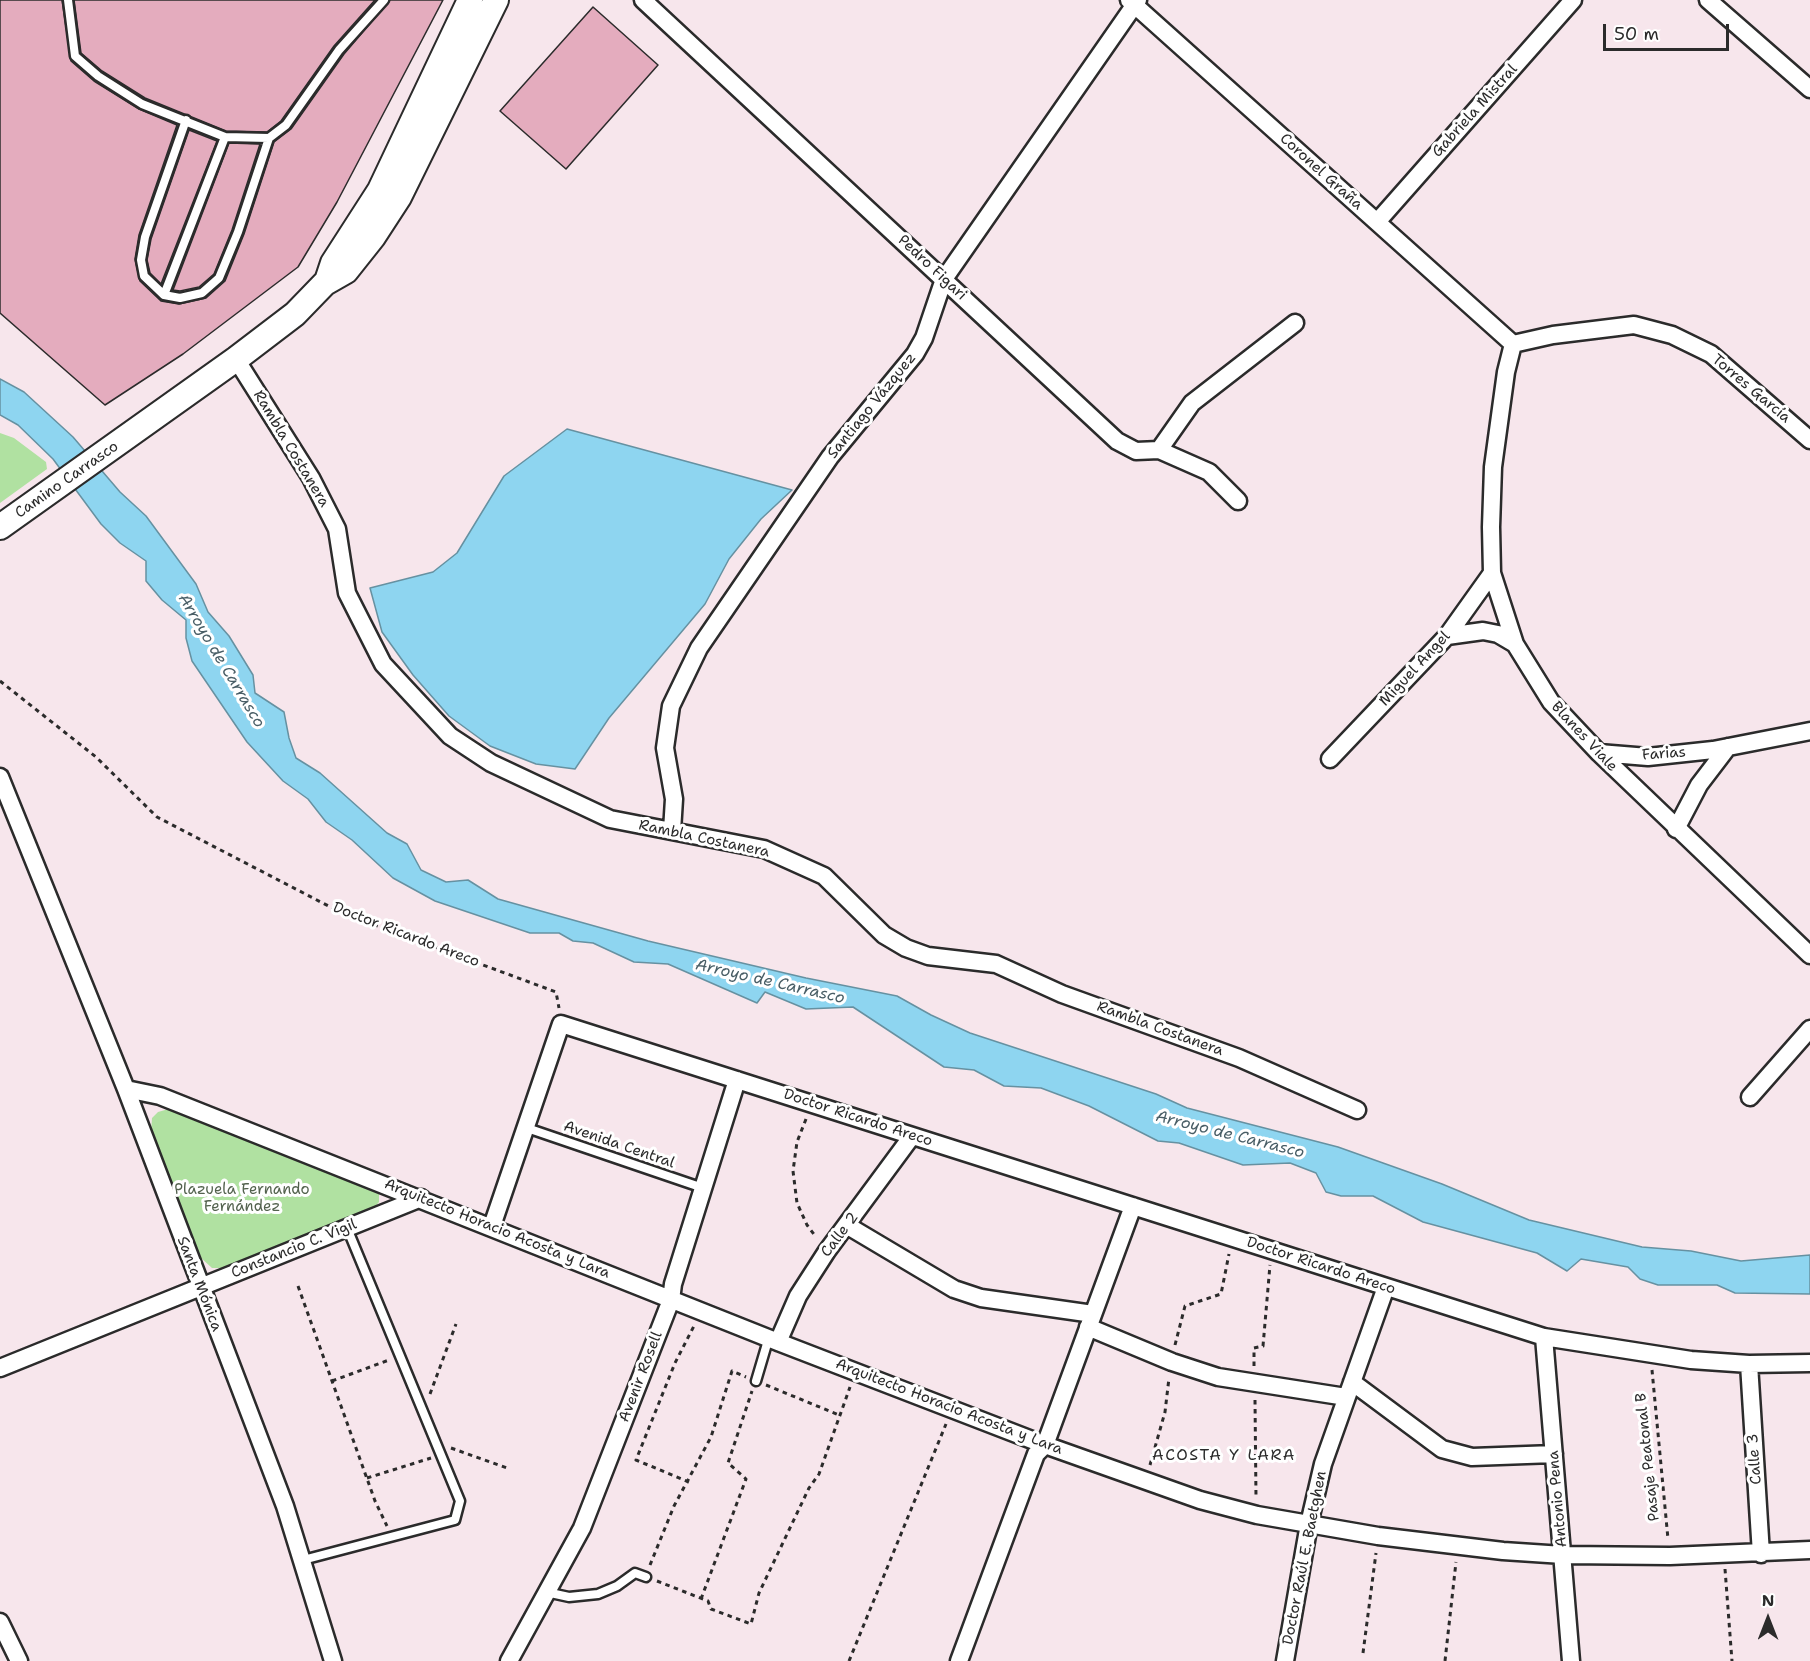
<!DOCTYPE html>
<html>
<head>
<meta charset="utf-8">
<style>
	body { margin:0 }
	#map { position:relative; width:1810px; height:1661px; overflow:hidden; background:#f7e6ec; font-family:"Shantell Sans",sans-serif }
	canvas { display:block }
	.north { position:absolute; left:1738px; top:1589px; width:60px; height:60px; -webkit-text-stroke:4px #fff; paint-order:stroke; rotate:0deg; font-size:16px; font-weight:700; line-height:24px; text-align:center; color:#2b2b2b }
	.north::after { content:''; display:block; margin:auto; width:21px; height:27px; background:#2b2b2b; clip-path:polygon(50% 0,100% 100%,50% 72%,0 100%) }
	.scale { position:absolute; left:1603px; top:24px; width:126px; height:27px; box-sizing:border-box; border:3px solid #2b2b2b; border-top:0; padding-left:8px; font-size:18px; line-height:21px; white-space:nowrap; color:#2b2b2b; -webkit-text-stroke:4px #fff; paint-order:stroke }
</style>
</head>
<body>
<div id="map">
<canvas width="1810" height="1661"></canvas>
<div class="north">N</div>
<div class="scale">50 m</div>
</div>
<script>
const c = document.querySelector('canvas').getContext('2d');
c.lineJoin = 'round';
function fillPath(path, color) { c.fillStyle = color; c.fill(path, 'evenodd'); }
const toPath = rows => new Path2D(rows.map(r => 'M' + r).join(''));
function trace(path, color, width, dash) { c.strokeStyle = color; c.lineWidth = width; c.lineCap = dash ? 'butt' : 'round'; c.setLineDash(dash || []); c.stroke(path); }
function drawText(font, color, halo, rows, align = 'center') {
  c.font = font + ' "Shantell Sans",sans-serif'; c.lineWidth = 6; c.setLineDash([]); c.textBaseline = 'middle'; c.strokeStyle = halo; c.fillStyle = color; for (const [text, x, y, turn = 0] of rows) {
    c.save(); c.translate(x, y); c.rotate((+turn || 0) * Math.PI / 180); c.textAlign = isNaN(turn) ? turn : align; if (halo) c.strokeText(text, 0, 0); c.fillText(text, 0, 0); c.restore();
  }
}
const green = toPath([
	[0,433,14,438,46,462,47,469,0,503],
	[172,1108,375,1188,379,1193,379,1202,374,1208,230,1268,212,1268,200,1257,151,1132,152,1118,158,1112]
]);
const water = toPath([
	[0,379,24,392,73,437,120,492,146,516,196,584,208,612,229,636,253,675,255,693,284,712,289,738,296,758,320,773,387,833,407,844,421,870,446,882,468,880,498,899,648,941,806,978,897,996,931,1015,970,1033,1156,1094,1187,1108,1338,1147,1442,1184,1529,1220,1642,1247,1691,1251,1741,1261,1810,1255,1810,1294,1735,1293,1717,1285,1658,1285,1640,1279,1628,1267,1581,1259,1567,1271,1537,1253,1423,1222,1373,1196,1341,1196,1326,1192,1316,1173,1290,1163,1243,1165,1179,1143,1158,1141,1089,1106,1041,1088,1004,1086,974,1070,944,1067,853,1007,806,1009,765,992,757,1003,668,964,634,962,593,943,573,941,559,933,530,933,435,901,393,878,352,840,326,822,308,799,283,781,247,742,192,661,186,638,186,620,162,600,146,581,146,561,120,543,101,524,53,459,18,425,0,415,0,379],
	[567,429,792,490,761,519,729,559,705,604,609,718,575,769,536,764,490,746,449,716,413,675,382,632,370,588,433,572,457,553,504,476,567,429]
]);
const building = toPath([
	[0,0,62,0,71,61,94,81,139,109,177,125,139,235,135,259,140,281,161,301,179,304,206,298,225,281,244,234,274,142,291,129,344,54,390,0,443,0,337,202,298,267,183,354,105,405,0,313,0,0],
	[74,0,375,0,334,46,281,121,267,132,226,131,145,98,102,71,81,53,74,0],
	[593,7,658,65,566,169,500,111,593,7],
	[189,130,217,141,161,284,150,273,147,260,151,239,189,130],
	[229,143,260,144,232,230,214,274,199,287,180,291,173,290,229,143]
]);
const path = toPath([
	[0,681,96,757,157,817,340,912,556,992,559,1008],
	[806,1119,797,1142,793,1171,797,1203,807,1225,816,1237],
	[298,1286,375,1501,387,1526],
	[1175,1345,1185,1306,1221,1294,1229,1254],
	[1254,1366,1254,1348,1263,1346,1270,1265],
	[1652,1370,1668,1539],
	[332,1381,389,1360],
	[766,1385,839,1415],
	[430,1394,456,1324],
	[1255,1400,1256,1498],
	[451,1448,507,1468],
	[1150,1465,1165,1412,1169,1378],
	[367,1478,431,1458],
	[689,1482,636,1460,675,1363,695,1324],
	[650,1565,674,1506,711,1437,732,1371,746,1377],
	[1725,1569,1732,1661],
	[657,1581,708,1601,711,1609,751,1624,759,1593,809,1488,819,1474,850,1387],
	[701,1599,746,1479,728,1463,752,1391],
	[1363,1653,1376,1553],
	[849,1661,946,1424],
	[1445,1661,1456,1562]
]);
const service = toPath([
	[68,0,75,56,98,76,142,104,225,137,269,138,286,125,339,50,384,0],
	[186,120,145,237,141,260,144,276,164,295,180,298,202,293,219,278,238,232,269,138],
	[164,295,225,137],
	[527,1128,703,1188],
	[756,1381,769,1337],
	[303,1560,455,1520,460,1501,347,1228],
	[546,1592,569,1597,598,1594,617,1586,635,1573,646,1577]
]);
const minor = toPath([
	[643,0,1117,441,1136,451,1159,450,1209,472,1238,501],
	[1129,0,1513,344],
	[1708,0,1810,89],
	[1377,222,1573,0],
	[1513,344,1506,372,1493,467,1491,527,1492,573,1515,644,1551,702,1599,753,1810,955],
	[1513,344,1553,335,1634,325,1672,335,1711,354,1810,440],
	[236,359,311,478,337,529,347,593,383,664,450,736,491,763,610,819,764,849,824,876,884,935,906,948,928,956,996,964,1062,994,1239,1058,1357,1110],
	[1159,450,1192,403,1295,323],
	[1447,636,1483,631,1498,634,1515,644],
	[1599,753,1648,757,1713,750,1810,731],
	[1330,759,1447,636,1492,573],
	[0,777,126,1089,285,1506,333,1661],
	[1676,829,1699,785,1728,747],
	[672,831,674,799,665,748,671,706,699,648,830,457,915,354,924,338,944,279,1138,0],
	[126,1089,160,1096,778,1342,1045,1445,1200,1500,1257,1515,1378,1536,1503,1551,1563,1555,1670,1556,1810,1550],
	[1750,1097,1810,1029],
	[492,1226,561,1024,1544,1337,1691,1360,1749,1364,1810,1363],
	[848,1226,954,1289,981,1298,1093,1314],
	[1088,1327,1172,1362,1218,1377,1346,1397],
	[1544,1337,1571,1661],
	[778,1342,798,1296,827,1251,912,1136],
	[1749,1364,1761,1554],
	[0,1368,421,1198],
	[1352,1382,1442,1449,1472,1457,1554,1454],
	[0,1622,19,1661],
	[509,1661,582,1528,671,1300,673,1284,737,1080],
	[959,1661,1036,1454,1045,1445,1133,1206],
	[1285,1661,1309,1524,1323,1464,1386,1287]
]);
const secondary = toPath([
	[328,278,333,263,380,190,470,0],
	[0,527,236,359,295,314,325,283,346,271,373,237,399,197,496,0]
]);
const streetNames = [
	["Gabriela Mistral",1475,111,-48],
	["Coronel Graña",1321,172,42],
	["Pedro Figari",932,268,43],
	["Torres García",1751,389,40],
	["Santiago Vázquez",872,406,-51],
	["Rambla Costanera",291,449,59],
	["Camino Carrasco",67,480,-35],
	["Miguel Angel",1415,669,-47],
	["Blanes Viale",1584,737,47],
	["Farias",1664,754,-4],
	["Rambla Costanera",704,839,12],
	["Doctor Ricardo Areco",406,935,21],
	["Rambla Costanera",1160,1029,20],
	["Doctor Ricardo Areco",858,1118,18],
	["Avenida Central",619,1145,19],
	["Arquitecto Horacio Acosta y Lara",497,1229,22],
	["Calle 2",840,1235,-53],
	["Constancio C. Vigil",294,1249,-22],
	["Doctor Ricardo Areco",1321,1266,18],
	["Santa Mónica",199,1284,69],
	["Avenir Rosell",641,1377,-69],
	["Arquitecto Horacio Acosta y Lara",949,1407,21],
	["Pasaje Peatonal B",1648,1457,-96],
	["Calle 3",1755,1459,-94],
	["Antonio Pena",1558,1499,-95],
	["Doctor Raúl E. Baetghen",1305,1558,-79]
];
const parkNames = [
	["Plazuela Fernando",242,1190],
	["Fernández",242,1207]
];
const waterNames = [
	["Arroyo de Carrasco",221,661,59],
	["Arroyo de Carrasco",770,982,13],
	["Arroyo de Carrasco",1230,1135,14]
];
const neighbourhoodNames = [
	["ACOSTA Y LARA",1224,1456]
];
fillPath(green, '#b0e1a1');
fillPath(water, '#8ed5f0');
trace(water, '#6691a1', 1.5);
fillPath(building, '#e4acbe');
trace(building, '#2b2b2b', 1.5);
trace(service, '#2b2b2b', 13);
trace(minor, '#2b2b2b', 21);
trace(secondary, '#2b2b2b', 28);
trace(path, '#2b2b2b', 3, [4.5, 4.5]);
trace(service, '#fff', 8);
trace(minor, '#fff', 16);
trace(secondary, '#fff', 24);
drawText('15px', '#2b2b2b', '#fff', streetNames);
drawText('15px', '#53624e', '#fff', parkNames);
drawText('italic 16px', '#495e66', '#fff', waterNames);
c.letterSpacing = '1.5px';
drawText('16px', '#2b2b2b', '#fff', neighbourhoodNames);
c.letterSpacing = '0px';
</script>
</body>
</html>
